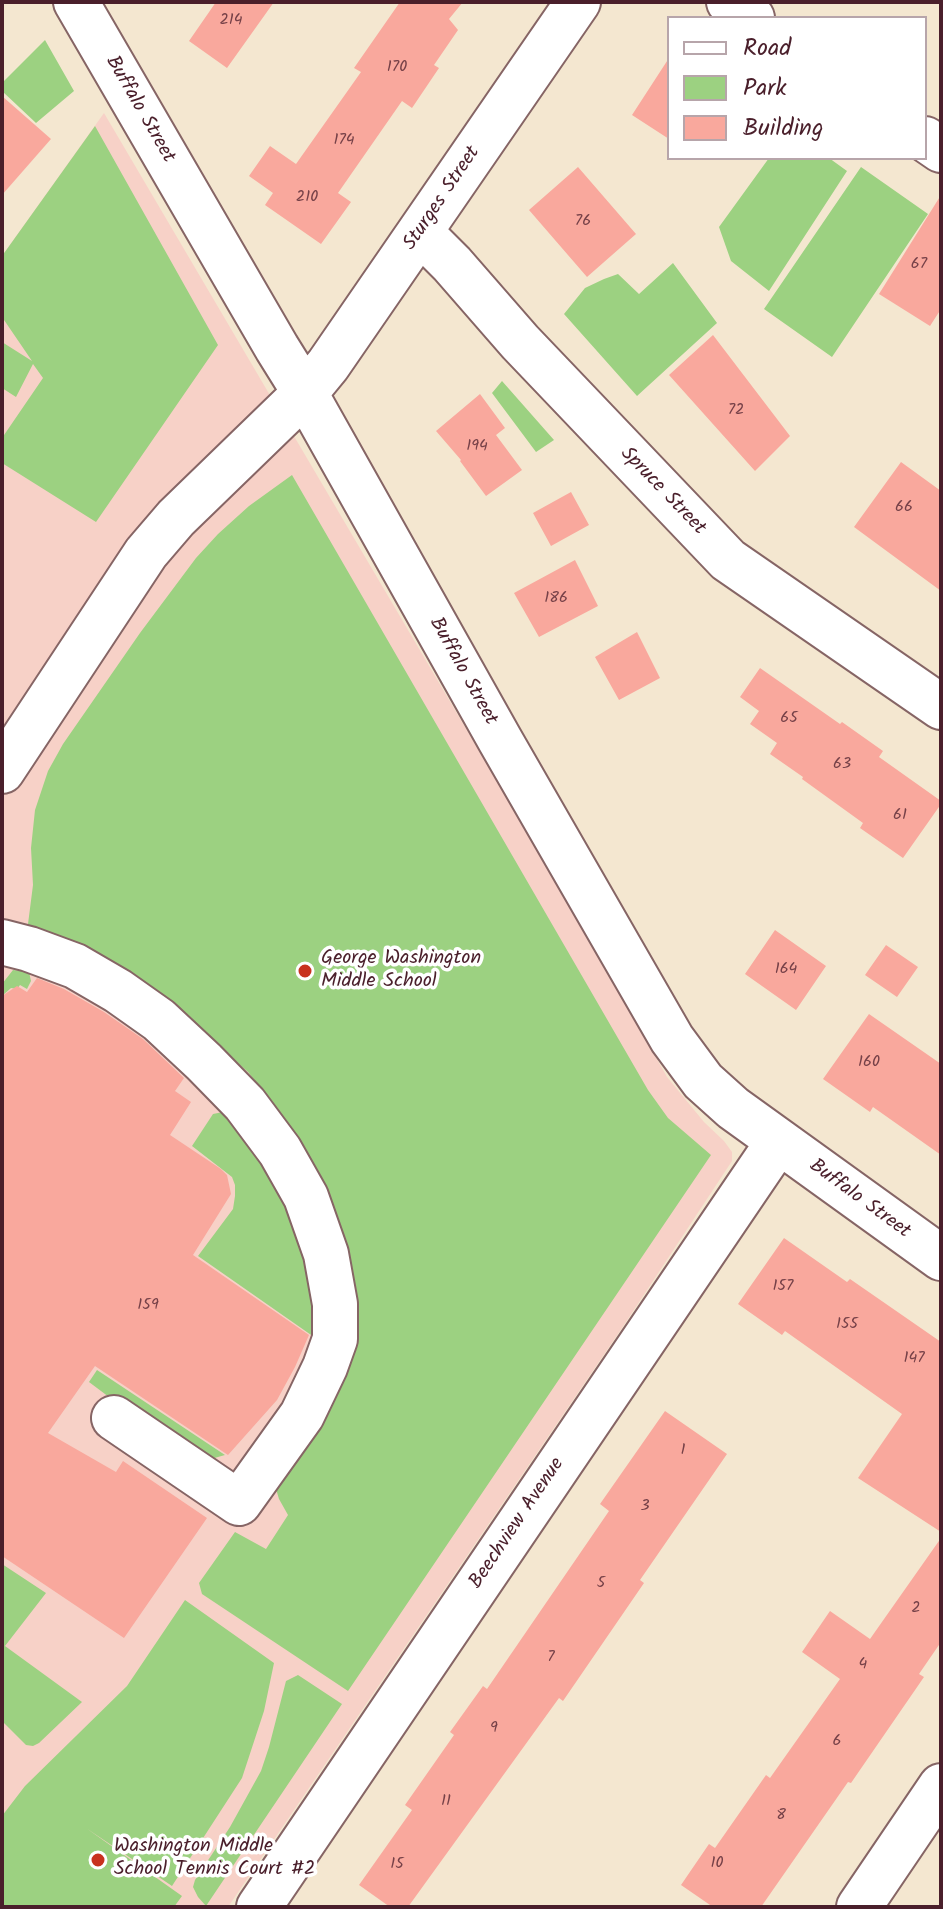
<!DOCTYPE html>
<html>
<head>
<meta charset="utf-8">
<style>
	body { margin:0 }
	#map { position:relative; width:943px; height:1909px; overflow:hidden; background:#f4e7d0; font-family:Kalam,sans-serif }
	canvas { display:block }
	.frame { position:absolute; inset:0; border:4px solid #4a1f2b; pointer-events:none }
	.legend { position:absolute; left:667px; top:16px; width:260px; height:144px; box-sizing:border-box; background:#fff; border:2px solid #b7a5aa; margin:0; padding:10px 14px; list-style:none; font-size:24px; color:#4a1f2b }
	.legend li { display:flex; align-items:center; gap:16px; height:40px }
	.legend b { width:40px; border:2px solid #b7a5aa }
</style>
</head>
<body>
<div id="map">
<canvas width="943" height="1909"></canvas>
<div class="frame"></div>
<ul class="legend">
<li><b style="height:10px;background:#fff"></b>Road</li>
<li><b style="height:22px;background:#9cd181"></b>Park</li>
<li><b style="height:22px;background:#f9a89d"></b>Building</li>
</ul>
</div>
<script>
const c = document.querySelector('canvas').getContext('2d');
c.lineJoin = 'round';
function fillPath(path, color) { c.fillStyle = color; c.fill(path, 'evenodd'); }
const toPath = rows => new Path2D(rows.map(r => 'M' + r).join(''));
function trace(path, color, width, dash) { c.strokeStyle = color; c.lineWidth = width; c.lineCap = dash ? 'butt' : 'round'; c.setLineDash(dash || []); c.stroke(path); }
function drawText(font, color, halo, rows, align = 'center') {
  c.font = font + ' Kalam,sans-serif'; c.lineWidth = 7; c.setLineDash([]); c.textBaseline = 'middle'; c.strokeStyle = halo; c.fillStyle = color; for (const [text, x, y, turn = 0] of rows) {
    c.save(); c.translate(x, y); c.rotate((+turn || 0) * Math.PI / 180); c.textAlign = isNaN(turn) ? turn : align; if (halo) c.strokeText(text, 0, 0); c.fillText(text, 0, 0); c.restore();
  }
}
const built = toPath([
	[104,113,585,931,667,1077,704,1122,724,1141,732,1152,732,1161,620,1331,228,1907,2,1907,2,256]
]);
const green = toPath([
	[45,40,74,91,36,123,2,91,2,83],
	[95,126,218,345,96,522,2,463,2,438,43,378,33,364,16,397,2,388,2,342,32,361,2,317,2,256],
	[769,158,829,158,847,171,769,291,731,261,719,227],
	[861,167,928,214,832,357,764,309],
	[673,263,717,323,637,396,564,314,585,288,604,279,618,274,639,294],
	[502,381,554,440,536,452,492,393],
	[292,475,648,1090,668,1118,711,1155,348,1691,202,1594,199,1583,235,1532,266,1549,288,1515,279,1499,276,1489,276,1476,352,1351,358,1323,356,1287,347,1253,299,1143,276,1107,248,1072,191,1021,30,928,28,924,33,885,31,848,35,810,48,771,63,744,140,633,196,558,218,534,249,506],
	[13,970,29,972,31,981,27,989,20,985,17,989,11,988,2,996,2,984],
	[228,1111,285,1199,315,1274,314,1337,198,1256,233,1209,235,1196,235,1185,232,1177,192,1146,213,1114],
	[97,1370,225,1455,211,1459,121,1406,89,1382],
	[2,1564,46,1593,5,1646,82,1702,39,1743,33,1746,26,1745,2,1721],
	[185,1600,274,1663,264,1711,242,1778,172,1886,86,1828,182,1896,174,1907,2,1907,2,1816,25,1786,127,1686],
	[298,1675,342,1704,206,1906,198,1897,193,1887,195,1880,230,1827,261,1771,269,1747,286,1681]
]);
const building = toPath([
	[216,2,274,2,227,68,189,41],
	[400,2,463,2,449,19,458,30,434,65,439,68,412,108,402,101,338,193,351,202,321,244,265,205,273,193,249,176,270,146,296,164,361,72,354,68],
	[669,58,669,139,632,115],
	[2,96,51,139,2,195],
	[578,167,636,234,587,277,529,210],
	[941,195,941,309,930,326,879,294],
	[713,335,790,436,755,471,669,375],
	[480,394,505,428,496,435,522,470,486,496,460,461,461,460,436,431],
	[901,462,941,491,941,591,854,527],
	[571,492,589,525,551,546,533,513],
	[575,560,598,606,539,637,514,593],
	[637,632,660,678,619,700,595,657],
	[760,668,840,724,842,722,883,751,879,757,941,801,941,804,903,858,860,828,863,823,802,779,803,777,770,754,777,743,750,724,759,711,740,697],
	[775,930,826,966,796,1010,745,974],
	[886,945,918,967,897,997,865,975],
	[37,978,64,989,104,1012,143,1039,184,1078,175,1091,191,1102,170,1135,221,1169,227,1175,231,1194,193,1255,309,1335,295,1367,277,1400,228,1455,95,1366,48,1433,116,1472,123,1461,207,1518,124,1638,2,1556,2,996,17,986,27,992],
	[869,1014,941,1064,941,1155,873,1107,870,1112,823,1079],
	[784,1238,847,1282,850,1279,941,1342,941,1532,858,1478,902,1414,785,1331,782,1335,738,1304],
	[665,1411,727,1454,640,1580,644,1583,563,1701,559,1698,408,1907,390,1907,359,1885,412,1810,405,1805,454,1735,450,1732,483,1686,487,1689,609,1511,600,1504],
	[941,1538,941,1642,919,1674,924,1677,851,1783,848,1782,761,1907,713,1907,681,1885,709,1844,715,1848,766,1775,770,1778,840,1679,802,1652,830,1611,870,1639]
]);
const minor = toPath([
	[76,2,277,348,305,393,500,740,672,1039,703,1081,733,1108,941,1258],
	[729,2,752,18],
	[925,139,941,150],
	[421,233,452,264,520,342,728,560,941,707],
	[2,771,146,553,176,518,305,393,328,365,578,2],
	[2,942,29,949,75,966,118,991,159,1020,204,1062,245,1104,280,1151,306,1197,326,1254,335,1304,335,1339,325,1367,302,1415,239,1503,114,1418],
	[259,1907,778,1142],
	[859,1907,941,1786]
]);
const markers = [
	[305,971,8,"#c8321e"],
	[98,1860,8,"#c8321e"]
];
const numberNames = [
	["214",231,21],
	["170",397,68],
	["174",344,141],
	["210",307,198],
	["76",583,222],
	["67",919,265],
	["72",736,411],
	["194",477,447],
	["66",904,508],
	["186",556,599],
	["65",789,719],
	["63",842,765],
	["61",900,816],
	["164",786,970],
	["160",869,1063],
	["157",783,1287],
	["159",148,1306],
	["155",847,1325],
	["147",914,1359],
	["1",683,1451],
	["3",645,1507],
	["5",601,1584],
	["2",916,1609],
	["7",551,1658],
	["4",863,1665],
	["9",494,1729],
	["6",837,1742],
	["11",446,1802],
	["8",781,1816],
	["10",717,1864],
	["15",397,1865]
];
const streetNames = [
	["Buffalo Street",139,110,60],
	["Sturges Street",443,199,-56],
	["Spruce Street",662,492,46],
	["Buffalo Street",462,672,61],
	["Buffalo Street",859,1200,36],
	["Beechview Avenue",518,1524,-56]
];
const poiNames = [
	["George Washington",321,960],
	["Middle School",321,983],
	["Washington Middle",114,1848],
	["School Tennis Court #2",114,1871]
];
fillPath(built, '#f7d1c7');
fillPath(green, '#9cd181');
fillPath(building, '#f9a89d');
trace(minor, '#866565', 48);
trace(minor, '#fff', 44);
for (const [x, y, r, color] of markers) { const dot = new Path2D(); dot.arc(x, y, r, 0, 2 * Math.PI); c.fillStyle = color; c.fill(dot); trace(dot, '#fff', 3); }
drawText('16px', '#764148', null, numberNames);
drawText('20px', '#4a1f2b', '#fff', streetNames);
drawText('20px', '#4a1f2b', '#fff', poiNames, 'left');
</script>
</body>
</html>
